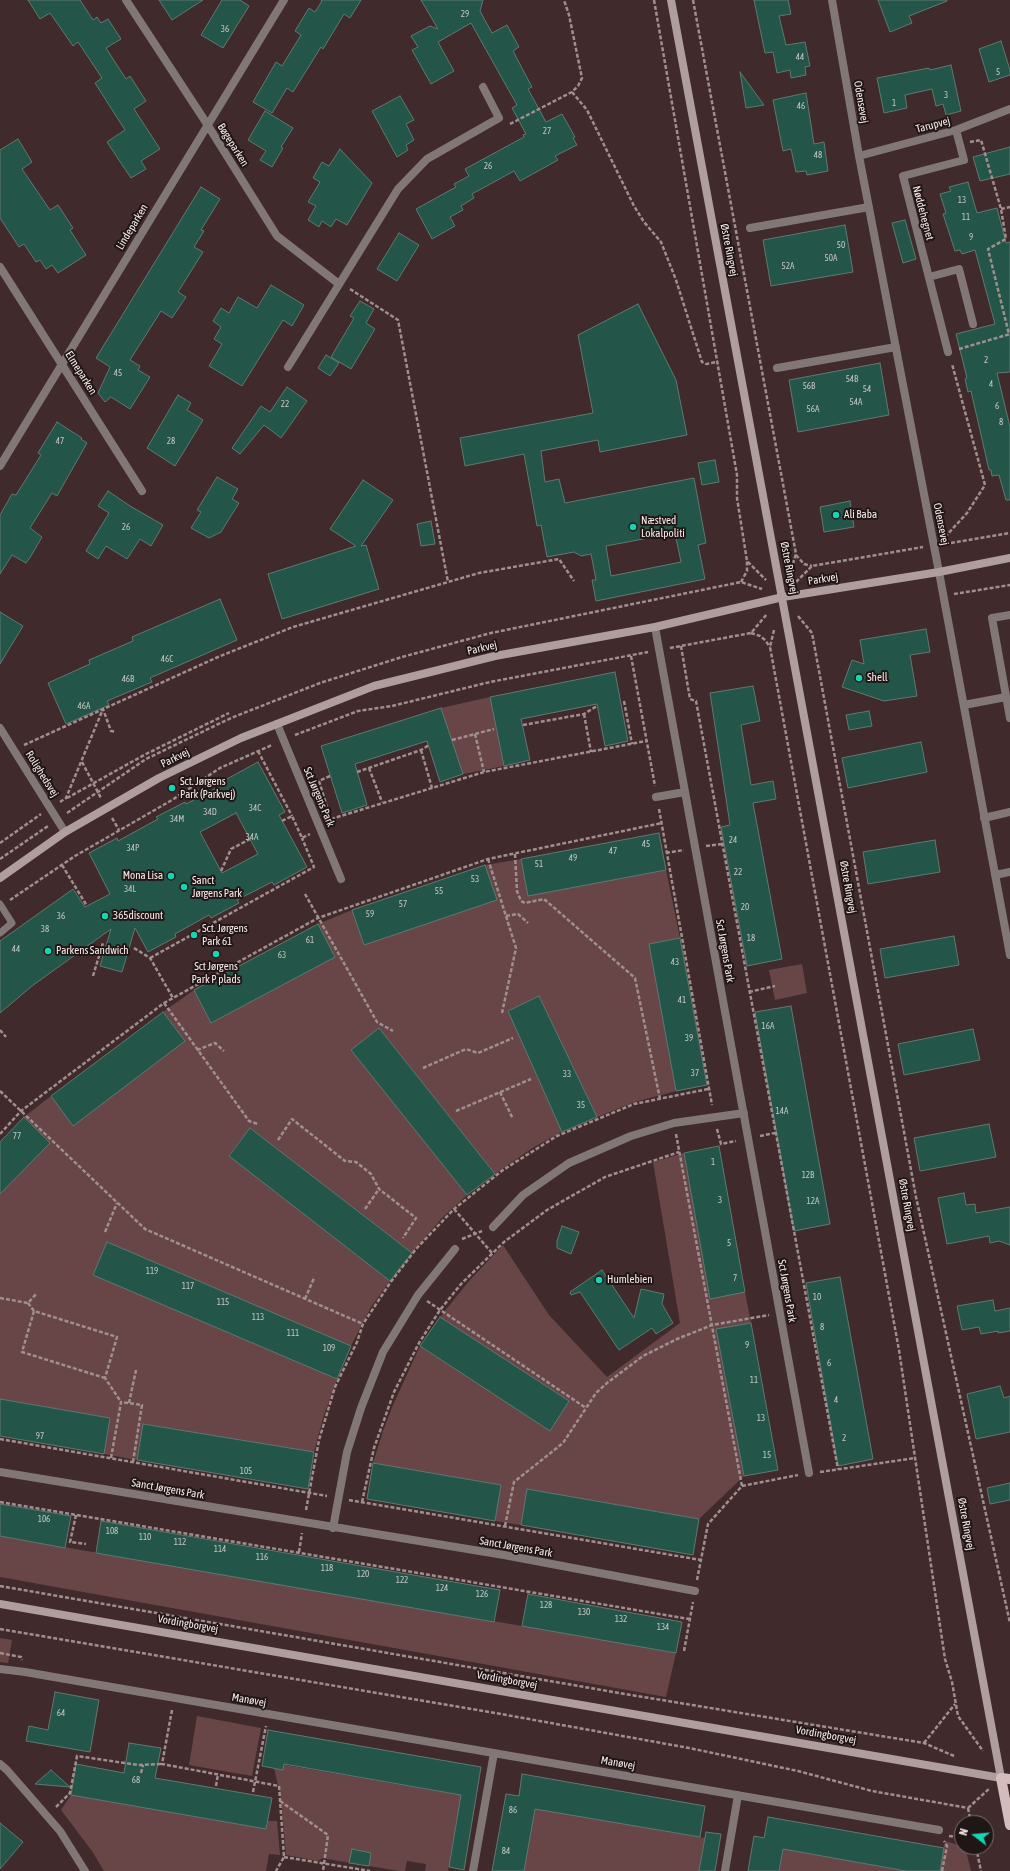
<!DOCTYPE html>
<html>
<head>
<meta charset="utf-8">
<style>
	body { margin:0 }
	#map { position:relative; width:1010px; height:1871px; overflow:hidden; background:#402a2b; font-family:"Asap Condensed",sans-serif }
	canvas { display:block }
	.north { position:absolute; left:954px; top:1815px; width:40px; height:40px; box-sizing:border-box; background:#201616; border:1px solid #776b6b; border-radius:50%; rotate:286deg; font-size:11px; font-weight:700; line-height:16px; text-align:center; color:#f9eaea }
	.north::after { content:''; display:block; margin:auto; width:14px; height:18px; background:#15d5b3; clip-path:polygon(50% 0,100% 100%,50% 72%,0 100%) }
</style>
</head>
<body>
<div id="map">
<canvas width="1010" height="1871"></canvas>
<div class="north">N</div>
</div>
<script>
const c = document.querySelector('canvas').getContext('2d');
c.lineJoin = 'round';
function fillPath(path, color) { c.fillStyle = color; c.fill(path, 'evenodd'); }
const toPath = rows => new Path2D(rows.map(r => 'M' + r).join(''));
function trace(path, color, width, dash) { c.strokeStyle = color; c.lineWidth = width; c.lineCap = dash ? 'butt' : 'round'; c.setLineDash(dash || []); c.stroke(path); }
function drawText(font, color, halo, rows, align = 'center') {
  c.font = font + ' "Asap Condensed",sans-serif'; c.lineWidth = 4; c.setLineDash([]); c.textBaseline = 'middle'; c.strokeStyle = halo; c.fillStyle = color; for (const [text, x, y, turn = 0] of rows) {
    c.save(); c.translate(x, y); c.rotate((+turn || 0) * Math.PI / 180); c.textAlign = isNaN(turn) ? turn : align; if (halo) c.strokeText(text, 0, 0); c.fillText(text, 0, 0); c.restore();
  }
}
const green = toPath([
	[490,697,504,766,463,774,441,708],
	[521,859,528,895,666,870,680,938,649,944,676,1091,635,1102,597,1117,539,996,508,1011,562,1132,534,1147,495,1174,379,1028,352,1050,467,1195,442,1218,412,1253,250,1128,229,1155,390,1281,371,1307,351,1346,107,1242,93,1275,337,1379,324,1415,314,1452,144,1424,137,1460,104,1454,110,1418,0,1399,0,1194,49,1143,24,1117,51,1096,73,1125,185,1041,163,1012,194,990,211,1023,335,957,318,924,352,910,364,945,497,900,485,865],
	[802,964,807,993,775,1000,769,970],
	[684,1153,710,1298,745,1292,751,1323,716,1330,744,1476,699,1519,527,1489,521,1525,495,1521,501,1485,373,1463,383,1431,393,1405,420,1346,550,1430,569,1401,440,1317,469,1281,503,1245,549,1315,607,1377,680,1323,653,1162],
	[0,1536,522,1626,676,1653,666,1697,0,1577],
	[0,1638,12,1640,8,1663,0,1662],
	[197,1716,261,1728,252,1776,189,1765],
	[273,1763,454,1794,462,1789,448,1871,425,1871,426,1864,407,1861,405,1871,399,1871,327,1859,323,1858,318,1861,286,1855,281,1799],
	[71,1795,266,1829,268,1821,277,1821,280,1855,269,1854,266,1871,104,1871,92,1851,61,1810],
	[536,1799,538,1809,705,1838,699,1871,524,1871],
	[945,1841,965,1847,971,1871,940,1871],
	[783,1849,906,1871,779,1871]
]);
const building = toPath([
	[28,0,80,0,93,20,97,17,101,23,108,19,121,39,106,48,126,79,130,76,146,101,134,109,160,149,141,161,146,169,131,178,107,142,125,130,95,83,102,78,78,42,73,46,50,13,40,19,28,0],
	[159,0,203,0,172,20,159,0],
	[222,0,240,0,249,6,223,48,201,35,222,0],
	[321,0,361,0,350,18,344,14,323,49,321,47,293,92,287,88,272,113,253,102,276,62,282,66,301,35,295,31,309,8,315,12,322,1,321,0],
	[421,0,483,0,480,11,492,33,507,25,519,47,513,51,532,87,528,89,546,122,562,114,575,137,573,138,577,145,555,156,558,160,520,181,514,171,472,194,474,198,461,206,463,210,450,217,455,226,432,239,416,209,456,187,454,184,469,176,465,169,524,137,523,135,526,134,512,108,517,105,471,23,438,42,454,71,431,84,412,50,418,47,411,36,430,26,438,29,421,0],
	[754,0,788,0,791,14,779,16,786,45,805,42,810,66,805,67,806,75,791,78,790,70,777,73,773,52,765,53,754,0],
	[878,0,947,0,947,1,909,16,912,23,890,32,878,0],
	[1001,41,1010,70,1010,75,989,82,979,49,1001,41],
	[951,65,961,111,946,115,943,104,936,106,932,89,905,95,907,108,884,113,877,78,929,68,930,70,951,65],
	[740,72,764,105,746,108,740,72],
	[806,93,814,144,824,142,828,171,807,175,806,171,796,172,791,149,783,151,773,100,806,93],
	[400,96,414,120,406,124,414,140,406,145,408,150,397,157,372,111,400,96],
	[265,111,293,128,281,147,283,148,272,167,260,160,266,151,248,140,265,111],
	[18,139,32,162,22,169,50,210,58,205,73,228,70,230,86,255,58,273,52,265,46,269,40,260,36,262,24,244,19,247,0,218,0,150,18,139],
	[1010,147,1010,174,980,181,973,157,1010,147],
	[340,149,372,183,347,225,336,219,331,227,322,221,319,227,308,220,316,206,308,202,320,182,313,178,322,162,329,166,340,149],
	[968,182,977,213,997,208,1006,243,1010,242,1010,372,997,373,1010,427,1010,500,1006,500,999,475,992,476,991,470,989,470,971,391,968,392,965,379,967,378,956,334,995,324,975,250,962,254,960,250,955,251,943,214,946,213,940,194,951,191,949,187,968,182],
	[201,187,220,199,201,230,204,231,194,247,203,252,178,292,186,297,172,318,161,311,130,360,140,366,138,370,150,377,130,409,111,397,105,402,98,393,110,367,96,358,201,187],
	[905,220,916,259,903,263,892,223,905,220],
	[845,225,853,272,771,286,763,240,845,225],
	[399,233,419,245,397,281,377,269,399,233],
	[271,285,304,305,292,326,283,320,242,386,209,366,222,344,214,339,221,327,213,321,221,308,229,313,238,297,257,308,271,285],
	[360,301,374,309,366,323,375,329,351,369,331,357,354,318,350,316,360,301],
	[638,304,676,380,687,435,600,452,598,440,541,451,545,482,559,479,565,503,694,478,706,543,698,545,705,579,596,601,592,580,596,580,591,554,581,556,574,552,547,557,541,525,537,526,524,454,465,466,460,438,593,413,578,335,638,304],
	[675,533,681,562,611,576,606,546,675,533],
	[326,355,339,363,330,376,318,368,326,355],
	[880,363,889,415,798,432,789,380,880,363],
	[287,387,307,401,281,438,264,425,240,454,232,448,261,406,270,412,287,387],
	[178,395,191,403,187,410,203,420,175,466,147,448,178,395],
	[57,422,82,438,81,439,87,443,57,496,52,493,30,528,42,537,31,556,26,563,12,555,0,574,0,515,12,494,16,495,41,455,38,453,57,422],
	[715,460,719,482,702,485,698,463,715,460],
	[217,477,238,489,232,499,239,503,221,532,209,538,191,528,201,512,197,510,217,477],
	[363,480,393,500,361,546,366,545,379,589,282,619,268,574,356,546,330,529,363,480],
	[108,491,130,506,163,525,151,546,140,539,127,559,106,546,98,559,86,551,109,513,98,506,108,491],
	[850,501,854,527,824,532,820,507,850,501],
	[431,521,435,544,421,546,417,524,431,521],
	[220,599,237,640,150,678,152,682,107,701,109,705,66,724,48,683,90,664,89,660,133,641,132,637,220,599],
	[0,612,23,626,0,664,0,612],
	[926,629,930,652,910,655,917,696,884,701,842,687,852,660,864,664,860,640,926,629],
	[615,672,628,741,605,746,597,704,521,719,530,760,504,766,490,697,615,672],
	[753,686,760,721,741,725,751,785,773,781,776,799,753,803,782,959,747,966,721,827,730,825,710,693,753,686],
	[441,708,463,774,440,782,427,741,355,764,367,805,342,813,321,746,441,708],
	[869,711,872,726,849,730,846,715,869,711],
	[921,742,927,772,848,788,842,758,921,742],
	[258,762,285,812,279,815,307,867,274,885,272,882,237,900,239,903,211,918,209,915,175,934,176,937,148,952,135,928,122,972,100,966,111,929,32,986,0,1013,0,941,73,889,85,907,110,894,89,853,117,838,118,841,158,819,156,817,185,802,186,804,226,783,225,780,258,762],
	[236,813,258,854,222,873,200,832,236,813],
	[659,833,666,870,528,896,521,859,659,833],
	[935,840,940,872,868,884,863,852,935,840],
	[485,865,497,900,364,945,352,910,485,865],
	[318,924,335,957,211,1023,194,990,318,924],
	[954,936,959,965,885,978,880,949,954,936],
	[680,938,707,1085,676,1091,649,944,680,938],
	[539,996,597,1117,562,1132,508,1011,539,996],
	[791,1006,830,1224,794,1231,755,1012,791,1006],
	[163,1012,185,1041,73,1126,51,1096,163,1012],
	[379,1028,495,1174,467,1195,351,1050,379,1028],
	[973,1029,980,1060,904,1075,898,1044,973,1029],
	[24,1117,50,1143,0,1194,0,1142,24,1117],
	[989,1124,996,1157,920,1171,914,1138,989,1124],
	[250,1128,412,1253,390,1281,229,1156,250,1128],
	[719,1146,745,1292,710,1299,684,1153,719,1146],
	[964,1193,966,1205,975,1204,976,1213,1010,1207,1010,1245,999,1241,990,1243,989,1236,947,1244,938,1198,964,1193],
	[562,1226,579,1232,571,1254,557,1248,557,1241,562,1226],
	[107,1242,351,1346,337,1379,93,1275,107,1242],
	[602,1270,634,1318,641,1289,664,1294,662,1304,673,1323,656,1334,652,1328,619,1350,580,1292,571,1295,570,1292,602,1270],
	[840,1277,873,1459,838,1466,806,1283,840,1277],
	[993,1300,995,1311,1010,1308,1010,1331,998,1333,998,1331,981,1334,979,1327,962,1330,957,1306,993,1300],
	[440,1317,569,1401,550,1431,420,1346,440,1317],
	[751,1323,778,1470,744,1476,716,1329,751,1323],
	[1000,1386,1004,1398,1010,1396,1010,1432,976,1439,967,1394,1000,1386],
	[0,1399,110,1418,104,1454,0,1436,0,1399],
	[143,1424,314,1452,308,1489,137,1460,143,1424],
	[373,1463,501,1485,495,1521,367,1499,373,1463],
	[1010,1483,1010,1500,990,1504,987,1488,1010,1483],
	[527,1489,699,1519,693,1555,521,1525,527,1489],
	[0,1504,71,1516,65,1548,0,1536,0,1504],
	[101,1521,500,1590,494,1622,96,1553,101,1521],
	[528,1594,682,1622,676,1653,522,1626,528,1594],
	[55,1692,99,1700,90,1752,26,1741,29,1726,48,1730,55,1692],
	[268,1730,481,1767,464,1870,449,1867,461,1795,284,1764,283,1770,262,1766,268,1730],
	[129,1743,161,1748,155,1778,272,1798,266,1829,71,1795,76,1764,124,1773,129,1743],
	[51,1770,70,1787,35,1784,51,1770],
	[522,1774,705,1806,700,1837,535,1809,524,1871,492,1871,506,1794,519,1796,522,1774],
	[768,1817,944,1848,940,1871,906,1871,783,1849,779,1871,748,1871,754,1836,764,1838,768,1817],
	[0,1823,23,1842,0,1869,0,1823],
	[706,1832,721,1834,715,1871,699,1871,706,1832],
	[352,1849,371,1853,369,1866,349,1863,352,1849]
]);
const path = toPath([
	[654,0,737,475,737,498,747,561,766,580],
	[693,0,796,554,790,573],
	[572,92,587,110,634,206,644,222,661,242,676,280,702,362,706,364,717,362],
	[510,124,572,92,578,86,582,78,569,15,564,0],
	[970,142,981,140,1001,209,1006,239,988,249,1009,334],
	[1001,209,1010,207],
	[350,289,398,320,448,582],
	[959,349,1010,334],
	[945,537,967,513,985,485,952,364],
	[945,544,1010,533],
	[796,555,804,564,812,566],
	[741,582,747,571,747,561],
	[796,582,812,566,923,547],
	[954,594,1010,585],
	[798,616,812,633,916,1197,1010,1623],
	[774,630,770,647,899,1350,945,1659,952,1682,958,1716,983,1751],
	[751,633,760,636,765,640,770,647],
	[681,646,690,699,696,701,838,1469],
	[670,648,751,633,767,614],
	[631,656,655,786],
	[624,701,632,744],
	[584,714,591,752],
	[523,725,584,714,597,706],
	[475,734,484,772],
	[295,735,358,711,392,706,490,682,648,652],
	[452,740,494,729],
	[24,745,218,657,293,627,479,573,559,559,574,581],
	[421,750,432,788],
	[258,751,292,816],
	[82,762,101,798],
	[369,768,382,802],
	[357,772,421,750,429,745],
	[330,776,319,781,330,817],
	[67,798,146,754,229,713],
	[60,802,66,798,103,709,111,731,116,732],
	[659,809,712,1105],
	[67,813,146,759,231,718,320,683,402,657,491,633,741,582,762,589],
	[112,818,119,830],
	[331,819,484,772,646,741],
	[282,821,292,816,302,838,310,834],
	[0,843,41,814],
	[706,846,722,844],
	[666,853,684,850],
	[515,854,517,891,521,901,525,903,544,899,635,978,660,1099],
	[0,859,48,826],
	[488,859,516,948,502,1013],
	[62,865,87,906],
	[221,871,231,849,250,839],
	[305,894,377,1022,393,1031],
	[10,900,75,856,172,800,220,768,272,745],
	[506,916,518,914,528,923],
	[134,948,150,958,173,998],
	[150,958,314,867,302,838],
	[93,976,103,943],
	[749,992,775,986],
	[164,1003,249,1121,258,1124],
	[0,1030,6,1037],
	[197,1050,215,1043,224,1051],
	[423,1068,466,1049,478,1053,513,1038],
	[0,1091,145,1229,363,1324],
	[500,1092,513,1119],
	[456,1111,531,1079],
	[717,1129,721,1144,736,1141],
	[0,1134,21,1111,164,1003,318,918,488,859,662,823],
	[676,1134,742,1486],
	[760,1136,775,1133],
	[278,1140,292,1119,345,1161,356,1162,371,1174,379,1189,416,1218,403,1238],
	[365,1209,379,1189],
	[454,1209,492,1253],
	[105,1232,117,1203],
	[462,1239,482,1231],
	[0,1298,28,1303,37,1293],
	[305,1299,314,1278],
	[427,1301,586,1408],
	[28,1303,34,1311,117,1337,105,1378,121,1402],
	[34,1311,22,1352,105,1378],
	[129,1403,136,1370],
	[0,1439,327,1496],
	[111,1458,121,1402,142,1405,133,1462],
	[820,1472,915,1458],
	[349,1500,701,1560],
	[0,1502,689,1619],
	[362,1502,374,1448,394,1392,419,1343,440,1310,461,1284,504,1242,547,1210,605,1177,679,1152],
	[306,1510,319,1440,335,1387,357,1342,363,1324,390,1283,416,1249,454,1209,503,1170,557,1136,634,1104,708,1089],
	[76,1515,70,1542,86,1544],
	[505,1526,514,1482,563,1443,596,1393,607,1383,643,1356,677,1339,712,1325,769,1315],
	[299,1552,302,1533],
	[697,1580,708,1524,742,1486,798,1475],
	[0,1586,625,1694,924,1743,954,1756],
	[0,1629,501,1714,689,1748,798,1771,872,1791,968,1808],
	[684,1651,693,1602],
	[0,1653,21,1657,22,1660],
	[172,1710,162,1764,279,1786,284,1857,276,1871],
	[924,1743,955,1704],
	[141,1773,143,1765],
	[216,1786,218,1774],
	[253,1792,266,1726],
	[280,1801,328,1835,323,1871],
	[56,1807,70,1793,77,1756,138,1765,162,1764],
	[968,1808,990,1788],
	[968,1808,971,1823],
	[949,1836,962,1838],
	[976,1847,981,1871],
	[284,1857,370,1871],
	[942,1871,947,1846,944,1841]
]);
const lane = toPath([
	[0,904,12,923,0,933]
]);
const street = toPath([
	[126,0,207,124,277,236,339,284],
	[832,0,859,156,939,572,1010,955],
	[859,156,956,130,1010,109],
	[750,228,869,207],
	[0,267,142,491],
	[929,277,959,269,973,324],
	[948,352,903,176,964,160,956,130],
	[288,367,398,189,427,159,499,118,483,87],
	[777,368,896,347],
	[0,466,284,0],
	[1010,615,992,618,1010,718],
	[655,627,809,1473],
	[964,705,1006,697],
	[277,724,341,879],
	[0,728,65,832],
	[656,797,685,792],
	[984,818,1010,812],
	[995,875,1010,872],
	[493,1227,523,1195,569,1163,631,1136,674,1123,744,1113],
	[0,1472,504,1555,695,1591],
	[333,1528,347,1452,361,1408,383,1352,418,1295,455,1249],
	[0,1669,25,1672,939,1830],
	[0,1764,7,1770,60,1831,85,1871],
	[473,1871,494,1753],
	[725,1871,738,1795]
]);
const secondary = toPath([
	[0,878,65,832,159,778,241,738,374,686,495,656,655,627,783,597,939,572,1010,558],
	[0,1604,1001,1778,671,0]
]);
const primary = toPath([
	[1010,1779,1001,1778,1010,1825]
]);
const markers = [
	[836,515,4,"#15d5b3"],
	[633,527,4,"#15d5b3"],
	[859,678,4,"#15d5b3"],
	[172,788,4,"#15d5b3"],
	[171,876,4,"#15d5b3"],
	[184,887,4,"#15d5b3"],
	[105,916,4,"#15d5b3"],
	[194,935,4,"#15d5b3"],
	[48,951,4,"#15d5b3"],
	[216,954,4,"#15d5b3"],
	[599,1280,4,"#15d5b3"]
];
const numberNames = [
	["29",465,14],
	["36",225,29],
	["44",800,57],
	["5",998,72],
	["3",946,95],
	["1",894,103],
	["46",801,106],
	["27",547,131],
	["48",818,155],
	["26",488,166],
	["13",962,200],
	["11",966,217],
	["9",971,237],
	["50",841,245],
	["50A",831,258],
	["52A",788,266],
	["2",986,360],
	["45",118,373],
	["54B",852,379],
	["4",991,384],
	["56B",809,386],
	["54",867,389],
	["54A",856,402],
	["22",285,404],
	["6",997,406],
	["56A",813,409],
	["8",1001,422],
	["47",60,441],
	["28",171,441],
	["26",126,527],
	["46C",167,659],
	["46B",128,679],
	["46A",84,706],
	["34C",255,808],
	["34D",210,812],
	["34M",177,819],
	["34A",252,837],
	["24",733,840],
	["45",646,844],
	["34P",133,848],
	["47",613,851],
	["49",573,858],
	["51",539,864],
	["22",738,872],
	["53",475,879],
	["34L",130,889],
	["55",439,891],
	["57",403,904],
	["20",745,907],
	["59",370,914],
	["36",61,916],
	["38",45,929],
	["18",751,938],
	["61",310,940],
	["44",16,949],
	["63",282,955],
	["43",675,962],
	["41",682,1000],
	["16A",768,1026],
	["39",689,1038],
	["37",695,1073],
	["33",567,1074],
	["35",581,1105],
	["14A",782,1111],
	["77",17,1136],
	["1",713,1162],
	["12B",808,1175],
	["3",720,1200],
	["12A",813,1201],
	["5",729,1243],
	["119",152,1271],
	["7",735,1278],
	["117",188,1286],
	["10",817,1297],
	["115",223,1302],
	["113",258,1317],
	["8",822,1327],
	["111",293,1333],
	["9",747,1345],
	["109",329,1348],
	["6",829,1363],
	["11",754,1380],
	["4",836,1400],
	["13",761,1418],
	["97",40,1436],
	["2",844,1438],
	["15",767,1455],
	["105",246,1471],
	["106",44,1519],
	["108",112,1531],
	["110",145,1537],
	["112",180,1542],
	["114",220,1549],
	["116",262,1557],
	["118",327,1568],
	["120",363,1574],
	["122",402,1580],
	["124",442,1588],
	["126",482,1594],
	["128",546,1605],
	["130",584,1612],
	["132",621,1619],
	["134",663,1627],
	["64",61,1713],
	["68",136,1780],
	["86",513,1810],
	["84",506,1851]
];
const streetNames = [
	["Odensevej",861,102,80],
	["Tarupvej",933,125,-15],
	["Bøgeparken",233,145,58],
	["Nøddehegnet",923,213,75],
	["Lindeparken",132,227,-59],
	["Østre Ringvej",729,250,79],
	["Elmeparken",81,373,58],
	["Odensevej",941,524,79],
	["Østre Ringvej",789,568,79],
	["Parkvej",823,579,-9],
	["Parkvej",482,648,-13],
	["Parkvej",175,758,-26],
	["Rolighedsvej",42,774,58],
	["Sct Jørgens Park",319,797,67],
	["Østre Ringvej",848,887,80],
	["Sct Jørgens Park",725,951,80],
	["Østre Ringvej",907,1205,80],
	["Sct Jørgens Park",787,1291,80],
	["Sanct Jørgens Park",168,1489,10],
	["Østre Ringvej",966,1524,80],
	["Sanct Jørgens Park",516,1547,10],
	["Vordingborgvej",188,1624,10],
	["Vordingborgvej",507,1680,10],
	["Manøvej",249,1700,10],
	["Vordingborgvej",826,1735,10],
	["Manøvej",618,1763,10]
];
const poiNames = [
	["Ali Baba",844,515],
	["Næstved",641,521],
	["Lokalpoliti",641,534],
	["Shell",867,678],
	["Sct. Jørgens",180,782],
	["Park (Parkvej)",180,795],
	["Mona Lisa",163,876,"right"],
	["Sanct",192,881],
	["Jørgens Park",192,894],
	["365discount",113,916],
	["Sct. Jørgens",202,929],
	["Park 61",202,942],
	["Parkens Sandwich",56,951],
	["Sct Jørgens",216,967,"center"],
	["Park P plads",216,980,"center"],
	["Humlebien",607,1280]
];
fillPath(green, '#684648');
fillPath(building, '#245549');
trace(building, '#5f7972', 1);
trace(path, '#a18f8f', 2.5, [4, 2]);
trace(lane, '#827777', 7);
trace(street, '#827777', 8);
trace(secondary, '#b09e9e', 8);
trace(primary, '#d4bcbc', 10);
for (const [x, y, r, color] of markers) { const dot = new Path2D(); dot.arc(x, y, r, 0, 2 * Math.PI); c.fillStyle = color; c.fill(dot); trace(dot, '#201616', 1.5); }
drawText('9px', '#c4c5c2', null, numberNames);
drawText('11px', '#f9eaea', '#201616', streetNames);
drawText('11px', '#f9eaea', '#201616', poiNames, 'left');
</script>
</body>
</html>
